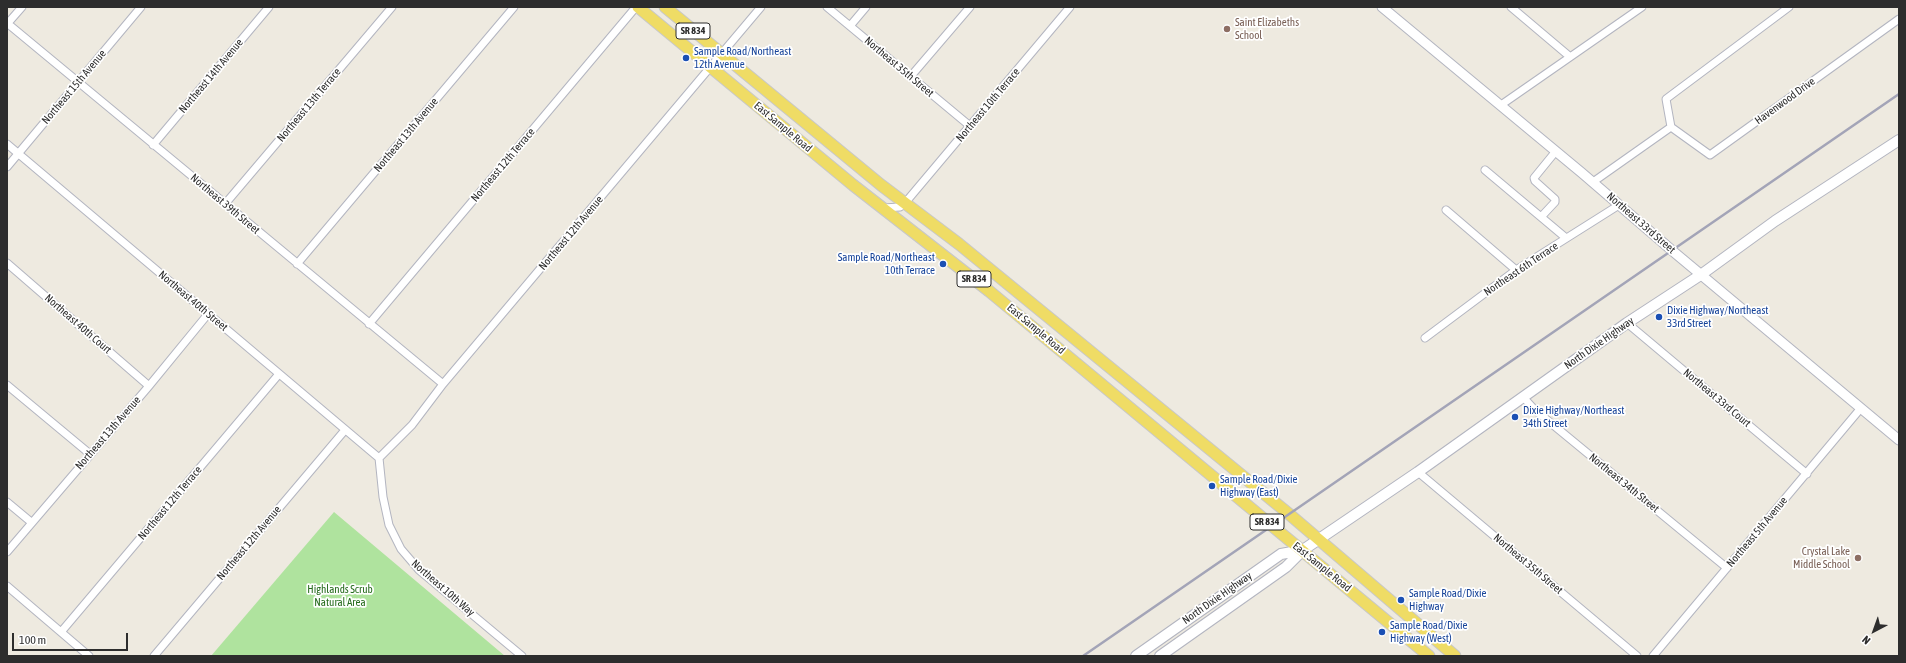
<!DOCTYPE html>
<html>
<head>
<meta charset="utf-8">
<style>
	body { margin:0 }
	#map { position:relative; width:1906px; height:663px; overflow:hidden; background:#eeeae0; font-family:"Asap Condensed",sans-serif }
	canvas { display:block }
	.frame { position:absolute; inset:0; border:8px solid #2d2d2d; pointer-events:none }
	.north { position:absolute; left:1854px; top:611px; width:40px; height:40px; -webkit-text-stroke:3px #fff; paint-order:stroke; rotate:221deg; font-size:11px; font-weight:700; line-height:16px; text-align:center; color:#2d2d2d }
	.north::after { content:''; display:block; margin:auto; width:14px; height:18px; background:#2d2d2d; clip-path:polygon(50% 0,100% 100%,50% 72%,0 100%) }
	.scale { position:absolute; left:12px; top:633px; width:116px; height:18px; box-sizing:border-box; border:2px solid #2d2d2d; border-top:0; padding-left:5px; font-size:12px; line-height:14px; white-space:nowrap; color:#2d2d2d; -webkit-text-stroke:3px #fff; paint-order:stroke }
</style>
</head>
<body>
<div id="map">
<canvas width="1906" height="663"></canvas>
<div class="frame"></div>
<div class="north">N</div>
<div class="scale">100 m</div>
</div>
<script>
const c = document.querySelector('canvas').getContext('2d');
c.lineJoin = 'round';
function fillPath(path, color) { c.fillStyle = color; c.fill(path, 'evenodd'); }
const toPath = rows => new Path2D(rows.map(r => 'M' + r).join(''));
function trace(path, color, width, dash) { c.strokeStyle = color; c.lineWidth = width; c.lineCap = dash ? 'butt' : 'round'; c.setLineDash(dash || []); c.stroke(path); }
function drawText(font, color, halo, rows, align = 'center') {
  c.font = font + ' "Asap Condensed",sans-serif'; c.lineWidth = 3.5; c.setLineDash([]); c.textBaseline = 'middle'; c.strokeStyle = halo; c.fillStyle = color; for (const [text, x, y, turn = 0] of rows) {
    c.save(); c.translate(x, y); c.rotate((+turn || 0) * Math.PI / 180); c.textAlign = isNaN(turn) ? turn : align; if (halo) c.strokeText(text, 0, 0); c.fillText(text, 0, 0); c.restore();
  }
}
const green = toPath([
	[334,512,505,656,211,656]
]);
const minor = toPath([
	[827,7,970,126],
	[1511,7,1569,56],
	[1789,7,1666,99,1671,127,1710,155,1899,19],
	[7,23,443,384],
	[8,23,22,7],
	[850,26,866,7],
	[911,76,970,7],
	[1501,105,1642,7],
	[7,144,379,458],
	[153,145,269,7],
	[7,167,141,7],
	[1485,170,1566,238],
	[1593,182,1671,127],
	[225,204,392,7],
	[883,208,900,207,905,203,1070,7],
	[1446,210,1516,270],
	[1541,217,1555,202,1555,199,1535,181,1534,178,1556,151],
	[7,263,149,386],
	[297,264,514,7],
	[1627,323,1807,474],
	[369,324,636,7],
	[1425,338,1516,270,1619,205],
	[7,385,90,454],
	[1523,397,1535,410,1727,568],
	[379,458,412,425,443,384,761,7],
	[379,458,383,497,389,525,401,549,419,570,522,656],
	[1418,472,1637,656],
	[7,502,31,522],
	[7,552,149,386,208,314],
	[7,586,89,656],
	[61,632,279,374],
	[154,656,345,430],
	[1653,656,1861,408]
]);
const tertiary = toPath([
	[1382,7,1582,173,1675,253,1899,440]
]);
const secondary = toPath([
	[1136,656,1281,554,1303,550],
	[1160,656,1286,567,1303,550,1418,472,1627,323,1702,274,1775,221,1899,140]
]);
const primary = toPath([
	[638,7,853,185,989,291,1429,656],
	[665,7,881,185,959,244,1289,514,1455,656]
]);
const rail = toPath([
	[1083,656,1899,94]
]);
const markers = [
	[1227,29,4,"#8d6e63"],
	[686,58,4,"#1a4fb4"],
	[943,264,4,"#1a4fb4"],
	[1659,317,4,"#1a4fb4"],
	[1515,417,4,"#1a4fb4"],
	[1212,486,4,"#1a4fb4"],
	[1858,558,4,"#8d6e63"],
	[1401,600,4,"#1a4fb4"],
	[1382,632,4,"#1a4fb4"]
];
const shields = [
	[693,31,34],
	[974,279,34],
	[1267,522,34]
];
const shieldNames = [
	["SR 834",693,31],
	["SR 834",974,279],
	["SR 834",1267,522]
];
const educationNames = [
	["Saint Elizabeths",1235,23],
	["School",1235,36],
	["Crystal Lake",1850,552,"right"],
	["Middle School",1850,565,"right"]
];
const transitNames = [
	["Sample Road/Northeast",694,52],
	["12th Avenue",694,65],
	["Sample Road/Northeast",935,258,"right"],
	["10th Terrace",935,271,"right"],
	["Dixie Highway/Northeast",1667,311],
	["33rd Street",1667,324],
	["Dixie Highway/Northeast",1523,411],
	["34th Street",1523,424],
	["Sample Road/Dixie",1220,480],
	["Highway (East)",1220,493],
	["Sample Road/Dixie",1409,594],
	["Highway",1409,607],
	["Sample Road/Dixie",1390,626],
	["Highway (West)",1390,639]
];
const streetNames = [
	["Northeast 35th Street",899,67,40],
	["Northeast 14th Avenue",211,76,-50],
	["Northeast 15th Avenue",74,87,-50],
	["Havenwood Drive",1785,101,-36],
	["Northeast 13th Terrace",309,105,-50],
	["Northeast 10th Terrace",988,105,-50],
	["East Sample Road",783,127,40],
	["Northeast 13th Avenue",406,135,-50],
	["Northeast 12th Terrace",503,165,-50],
	["Northeast 39th Street",225,204,40],
	["Northeast 33rd Street",1641,223,41],
	["Northeast 12th Avenue",571,233,-50],
	["Northeast 6th Terrace",1521,269,-34],
	["Northeast 40th Street",193,301,40],
	["Northeast 40th Court",78,324,41],
	["East Sample Road",1036,329,40],
	["North Dixie Highway",1599,343,-35],
	["Northeast 33rd Court",1717,398,40],
	["Northeast 13th Avenue",108,433,-49],
	["Northeast 34th Street",1624,483,39],
	["Northeast 12th Terrace",170,503,-50],
	["Northeast 5th Avenue",1757,532,-50],
	["Northeast 12th Avenue",249,543,-50],
	["Northeast 35th Street",1528,564,40],
	["East Sample Road",1322,567,39],
	["Northeast 10th Way",443,588,41],
	["North Dixie Highway",1217,598,-35]
];
const parkNames = [
	["Highlands Scrub",340,590],
	["Natural Area",340,603]
];
fillPath(green, '#afe39e');
trace(minor, '#b3b5c0', 9);
trace(tertiary, '#b3b5c0', 11);
trace(secondary, '#b3b5c0', 12);
trace(primary, '#c8c8c8', 13);
trace(minor, '#fff', 7);
trace(tertiary, '#fff', 9);
trace(secondary, '#fff', 10);
trace(primary, '#efdc65', 11);
trace(rail, '#a3a4b7', 2.5);
for (const [x, y, r, color] of markers) { const dot = new Path2D(); dot.arc(x, y, r, 0, 2 * Math.PI); c.fillStyle = color; c.fill(dot); trace(dot, '#fff', 1.5); }
for (const [x, y, w] of shields) { const box = new Path2D(); box.roundRect(x - w / 2, y - 8, w, 16, 3); c.fillStyle = '#fff'; c.fill(box); trace(box, '#2d2d2d', 1); }
drawText('bold 10px', '#2d2d2d', null, shieldNames);
drawText('11px', '#785e54', '#fff', educationNames, 'left');
drawText('11px', '#164399', '#fff', transitNames, 'left');
drawText('11px', '#2d2d2d', '#fff', streetNames);
drawText('11px', '#256b1c', '#fff', parkNames);
</script>
</body>
</html>
